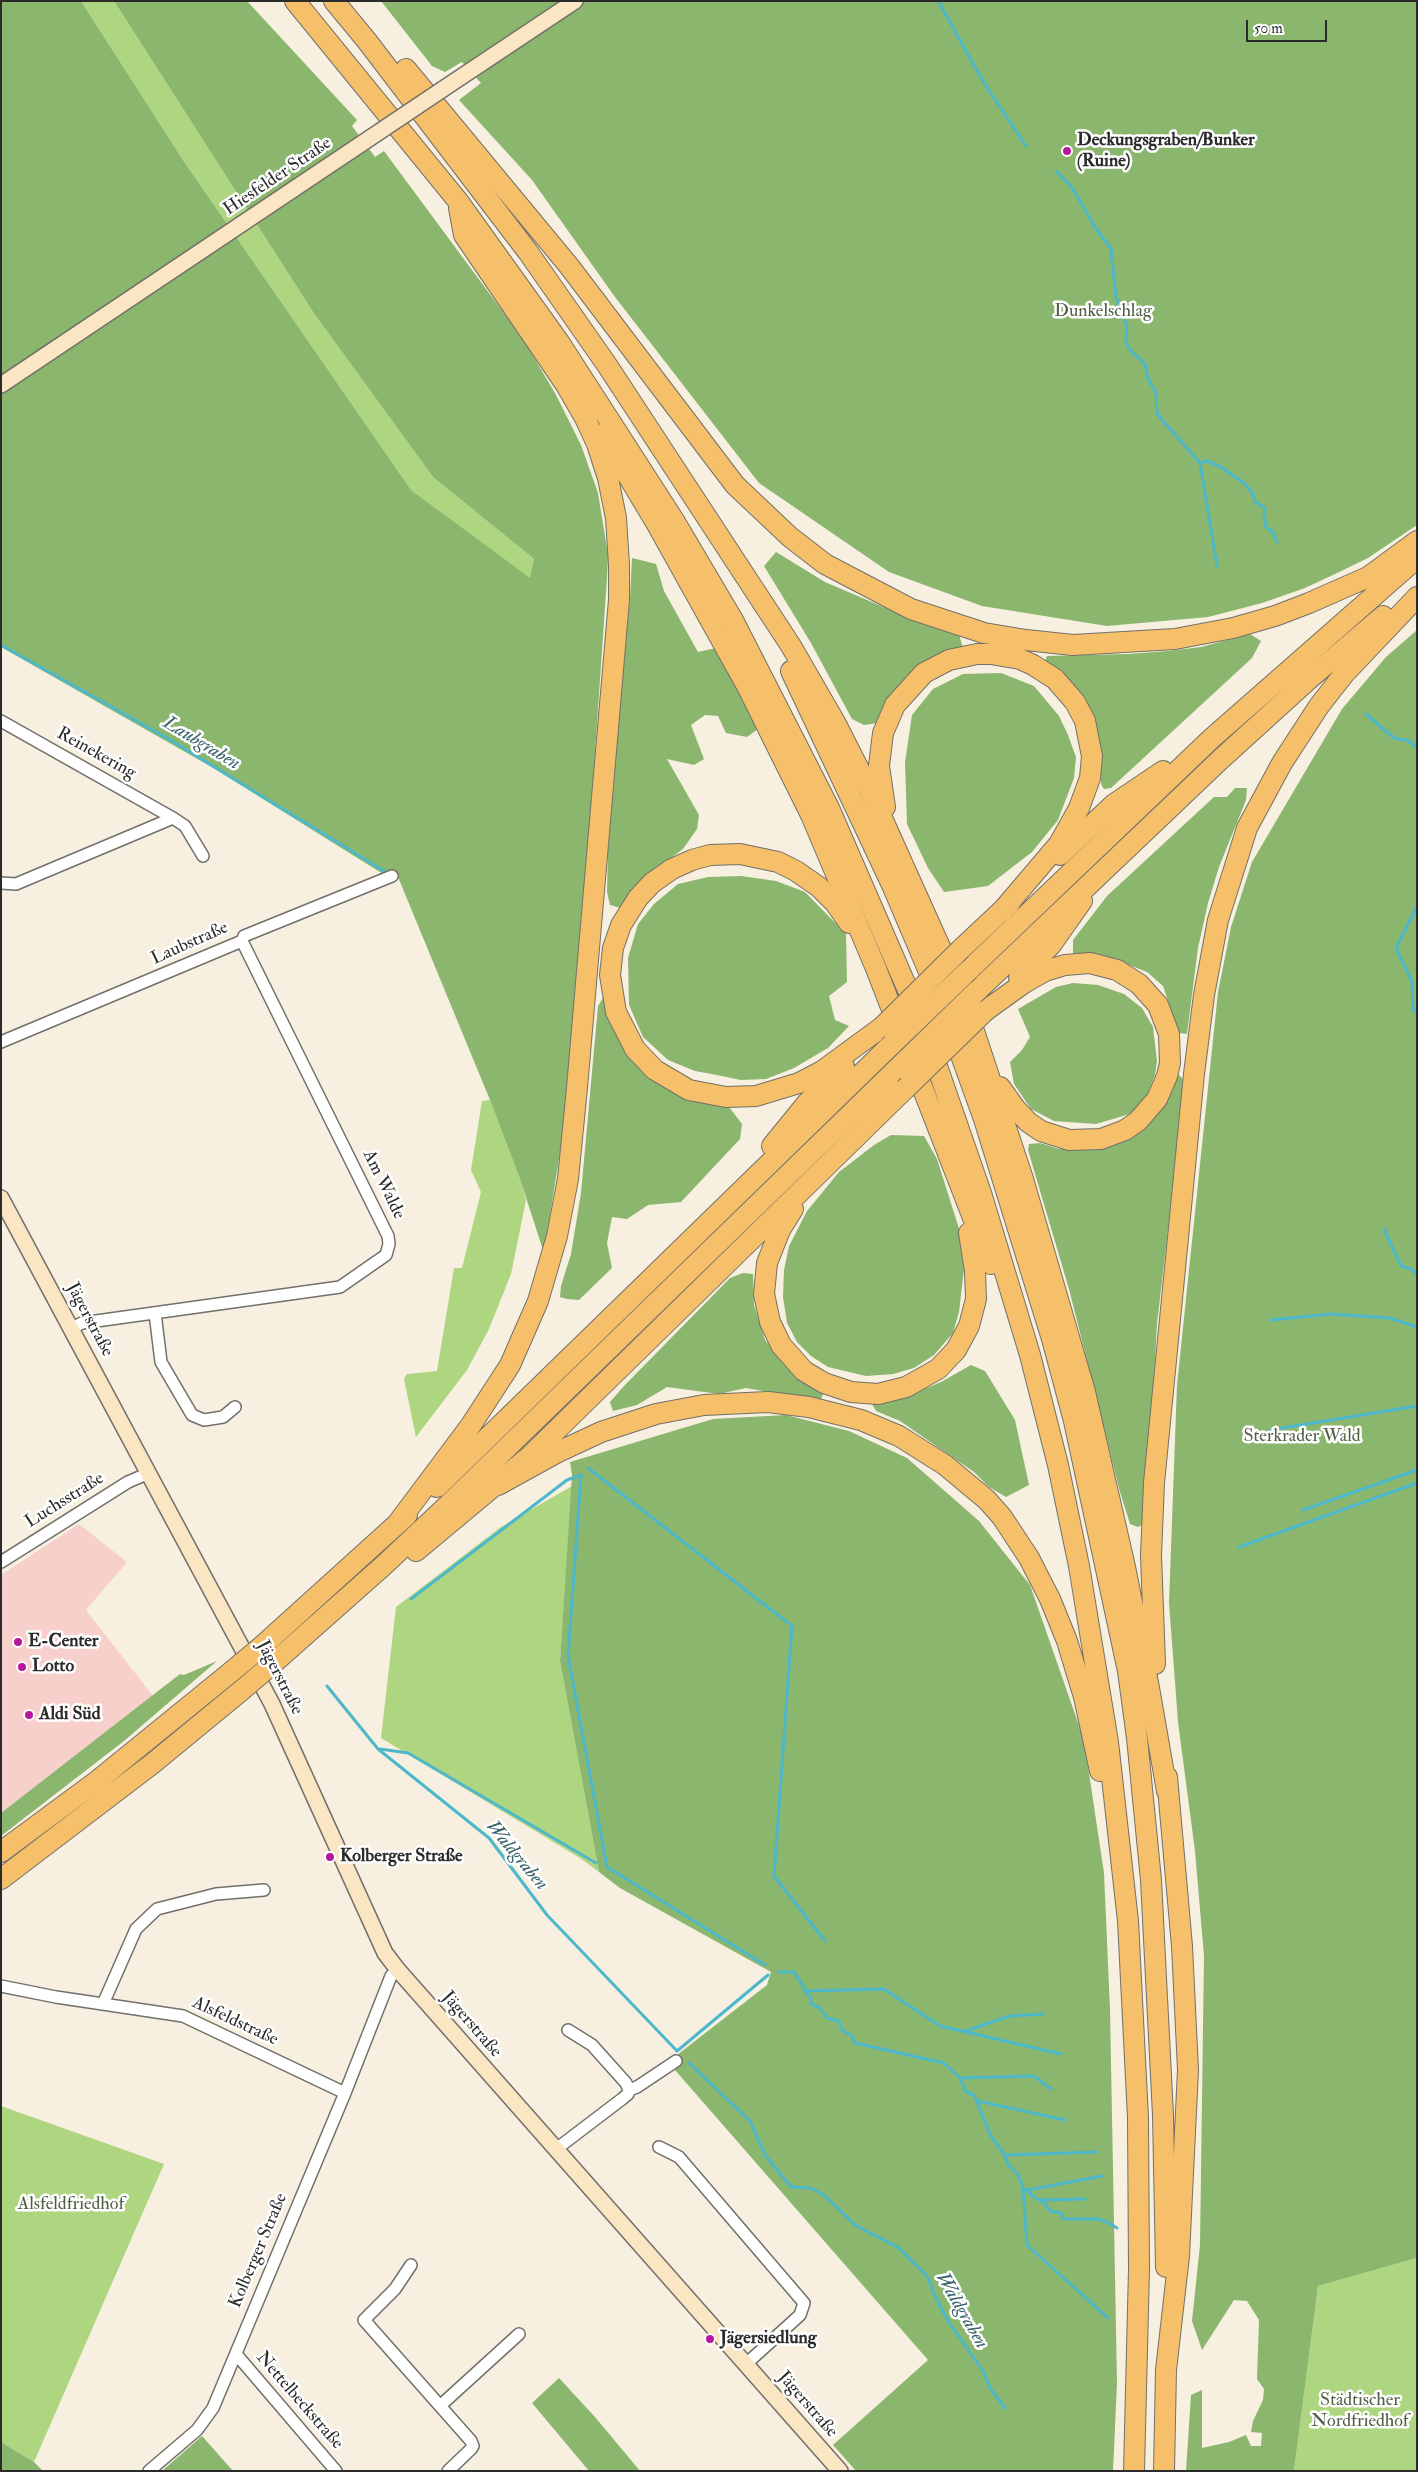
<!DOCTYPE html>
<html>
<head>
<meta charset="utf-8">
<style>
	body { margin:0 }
	#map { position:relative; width:1418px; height:2472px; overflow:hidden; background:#f7efe0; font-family:"IM FELL Double Pica",serif }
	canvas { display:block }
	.frame { position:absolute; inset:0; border:2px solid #2b2b2b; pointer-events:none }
	.scale { position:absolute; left:1246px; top:20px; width:81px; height:22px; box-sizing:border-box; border:2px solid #2b2b2b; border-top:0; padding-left:6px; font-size:15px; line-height:18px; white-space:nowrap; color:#2b2b2b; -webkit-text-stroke:4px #fff; paint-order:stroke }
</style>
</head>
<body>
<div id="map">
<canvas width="1418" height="2472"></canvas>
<div class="frame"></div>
<div class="scale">50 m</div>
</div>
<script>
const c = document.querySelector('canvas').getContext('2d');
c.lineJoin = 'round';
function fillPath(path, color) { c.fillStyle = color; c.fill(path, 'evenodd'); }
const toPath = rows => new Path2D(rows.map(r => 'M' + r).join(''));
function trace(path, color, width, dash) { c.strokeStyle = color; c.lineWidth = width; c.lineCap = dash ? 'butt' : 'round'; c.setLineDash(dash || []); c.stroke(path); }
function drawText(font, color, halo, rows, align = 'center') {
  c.font = font + ' "IM FELL Double Pica",serif'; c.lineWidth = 5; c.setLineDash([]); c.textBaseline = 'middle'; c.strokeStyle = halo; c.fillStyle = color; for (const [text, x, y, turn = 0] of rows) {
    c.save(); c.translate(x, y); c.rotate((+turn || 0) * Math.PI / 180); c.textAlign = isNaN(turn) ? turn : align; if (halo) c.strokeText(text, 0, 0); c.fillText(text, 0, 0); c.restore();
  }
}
const built = toPath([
	[79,1524,127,1562,86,1610,153,1696,1,1813,1,1575]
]);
const green = toPath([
	[81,1,114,1,313,312,433,477,534,559,530,579,411,490,183,160],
	[490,1100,520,1179,526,1200,511,1274,489,1329,467,1370,416,1437,404,1379,407,1374,437,1371,454,1268,462,1268,481,1192,471,1170,482,1101],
	[572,1486,560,1661,599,1872,580,1858,381,1738,396,1607,501,1527],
	[1,2106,164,2164,34,2462,1,2442],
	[1417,2258,1417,2471,1294,2471,1318,2286]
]);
const forest = toPath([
	[1,1,81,1,183,160,411,490,530,578,534,559,433,477,313,312,114,1,247,1,357,120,352,126,375,157,384,151,523,339,555,393,581,445,598,493,608,555,607,578,583,926,565,1121,544,1253,520,1179,490,1100,398,877,391,879,215,769,1,647],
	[381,1,1417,1,1417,525,1368,558,1335,574,1305,588,1262,603,1208,617,1107,626,982,606,889,572,759,483,615,297,532,180,459,100,481,83,462,62,445,72,432,66],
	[776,552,825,582,895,612,958,631,963,648,878,723,864,725,852,719,811,643,764,566],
	[632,558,656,564,664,591,698,652,716,648,758,729,747,737,726,733,718,716,705,715,691,725,704,759,694,765,667,759,699,815,697,829,683,849,664,863,621,908,610,905,607,892,608,849,614,758,630,598],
	[1417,630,1417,2258,1318,2286,1294,2471,1186,2471,1191,2395,1202,2390,1202,2448,1229,2442,1246,2435,1251,2446,1261,2446,1262,2433,1251,2432,1253,2421,1263,2400,1264,2389,1257,2379,1259,2320,1247,2301,1234,2300,1202,2350,1192,2321,1200,2245,1204,1956,1195,1851,1178,1722,1169,1603,1177,1385,1218,992,1231,927,1252,862,1342,709,1386,657],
	[1250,634,1261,641,1252,658,1111,788,1104,789,1101,784,1101,756,1045,661,1047,656,1129,654,1168,651,1201,647],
	[1001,673,1034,686,1059,716,1068,735,1076,757,1074,778,1058,820,1032,852,988,886,944,892,928,868,907,824,905,762,912,715,933,689,963,674],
	[1235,788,1247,788,1246,800,1219,867,1208,903,1198,948,1187,1034,1179,1033,1163,986,1147,972,1119,961,1091,953,1073,955,1073,940,1107,896,1214,797,1227,797],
	[741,876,776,881,805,892,846,934,847,982,829,996,835,1020,849,1026,828,1048,794,1068,766,1079,741,1080,717,1075,695,1071,668,1060,643,1037,629,1005,628,958,638,924,654,904,678,884,708,877],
	[1073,983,1098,985,1124,994,1142,1008,1153,1027,1157,1061,1155,1075,1147,1095,1133,1113,1096,1124,1054,1121,1031,1109,1014,1084,1010,1062,1022,1050,1030,1037,1018,1009,1056,987],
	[603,998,608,1020,620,1042,660,1085,687,1100,729,1107,742,1124,740,1139,681,1202,648,1205,627,1219,612,1217,607,1243,612,1268,579,1300,567,1299,560,1297,561,1286,571,1254,581,1193,598,1006],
	[1178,1074,1184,1080,1184,1091,1157,1324,1147,1507,1144,1524,1138,1527,1130,1524,1120,1492,1069,1289,1028,1150,1029,1144,1040,1143,1059,1149,1077,1149,1158,1110],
	[891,1135,924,1136,937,1159,962,1238,964,1269,959,1312,953,1333,934,1355,914,1368,893,1374,866,1376,828,1367,811,1356,797,1342,787,1323,783,1297,784,1270,789,1246,807,1211,839,1172,874,1145],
	[743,1273,753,1274,754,1305,765,1340,783,1362,824,1392,820,1401,746,1388,719,1394,667,1387,637,1405,613,1411,610,1402,623,1387,730,1278],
	[971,1365,985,1371,1015,1420,1029,1485,1006,1497,989,1487,974,1472,900,1421,876,1411,872,1404,893,1400,917,1392,941,1382],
	[786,1415,849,1431,907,1458,979,1521,1030,1585,1084,1740,1104,1873,1110,2009,1117,2383,1113,2471,856,2471,833,2445,928,2360,668,2062,767,1985,771,1972,620,1888,599,1872,560,1661,572,1475,570,1462,713,1419],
	[217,1661,124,1741,1,1836,1,1813,180,1674,184,1675],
	[559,2378,595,2417,640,2471,589,2471,532,2403],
	[202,2436,233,2471,162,2471],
	[1,2442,34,2462,43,2471,1,2471]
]);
const stream = toPath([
	[938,1,984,83,1026,146],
	[1056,171,1071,186,1095,227,1111,249,1116,297,1127,326,1126,340,1129,349,1145,364,1148,379,1156,393,1157,414,1200,463,1217,566],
	[1200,463,1207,461,1221,467,1245,484,1253,494,1255,502,1265,508,1264,517,1266,527,1273,532,1277,542],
	[1,645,172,741,384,871],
	[1366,714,1394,738,1409,741,1417,748],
	[1417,906,1396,948,1412,982,1413,1010,1417,1013],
	[1384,1229,1401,1266,1411,1269,1417,1275],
	[1271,1320,1331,1314,1389,1318,1417,1327],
	[1270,1430,1417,1406],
	[588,1468,792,1626,774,1876,825,1941],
	[1303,1510,1417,1470],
	[1239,1547,1417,1483],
	[411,1599,567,1480,581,1475,568,1656,607,1867,765,1965],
	[327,1686,378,1749,489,1838,547,1915,677,2051,768,1975],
	[380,1749,408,1753,596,1863],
	[779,1972,794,1972,811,1999,811,2004,820,2008,827,2018,839,2021,842,2030,852,2036,855,2043,944,2063,960,2078,966,2092,974,2095,991,2136,1005,2155,1008,2165,1017,2173,1023,2187,1034,2197,1044,2203,1050,2211,1061,2213,1064,2219,1098,2219,1107,2222,1117,2228],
	[804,1991,884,1989,940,2026,1061,2054],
	[966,2031,1009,2016,1043,2014],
	[689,2063,750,2121,765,2155,791,2187,811,2188,824,2195,855,2225,899,2248,927,2276,935,2296,948,2321,983,2371,990,2388,1005,2408],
	[960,2078,1034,2076,1051,2089],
	[978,2101,1065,2120],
	[1005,2155,1097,2152],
	[1023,2187,1027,2245,1108,2318],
	[1028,2190,1102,2176],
	[1041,2200,1085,2199]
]);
const street = toPath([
	[1,721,173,818,185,826,203,856],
	[1,883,16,884,173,818],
	[1,1042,242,941,244,936,392,876],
	[155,1313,161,1362,192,1415,204,1420,223,1417,235,1407],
	[72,1328,82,1323,340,1287,386,1255,389,1244,388,1236,242,941],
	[1,1562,128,1482,149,1473],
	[1,1986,56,1997,183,2016,345,2093],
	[103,2004,136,1929,157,1909,216,1894,264,1890],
	[568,2030,592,2045,626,2083,629,2090],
	[659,2147,679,2157,804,2303,800,2315,746,2364],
	[555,2150,622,2099,628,2094,629,2090,637,2087,676,2061],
	[411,2265,395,2289,364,2320,471,2441,473,2446,471,2449,448,2471],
	[236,2354,336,2471],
	[441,2405,519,2334],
	[149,2471,197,2430,213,2408,345,2093,391,1976,398,1970]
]);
const secondary = toPath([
	[443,89,575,1],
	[1,385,370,138],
	[1,1198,272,1704,385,1953,398,1970,840,2471]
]);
const highway = toPath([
	[295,1,458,201,559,342,675,522,733,620,829,808,917,1011],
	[334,1,367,41,528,252,607,365,791,646,836,724,869,789,954,978],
	[406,69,569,266,735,485,790,537,825,564,911,609,984,633,1026,640,1073,645,1175,639,1233,628,1275,616,1309,603,1368,577,1417,541],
	[603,434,655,521,748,688,811,815,875,966,991,1264],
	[791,671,892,885,938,993],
	[885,807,879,766,883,733,895,705,924,673,949,660,977,654,991,654,1020,659,1033,665,1055,679,1075,702,1085,721,1092,756,1090,778,1079,808,1059,844,1002,911],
	[1060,855,1114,804,1163,771],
	[849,923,835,903,819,887,796,871,778,862,740,854,710,855,692,860,672,869,652,883,638,898,621,925,613,948,610,975,616,1012,635,1049,655,1070,689,1090,726,1097,756,1096,799,1083,822,1071,882,1027],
	[961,949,1010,903],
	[969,970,1212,738,1417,558],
	[1019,977,1051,945,1082,901],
	[977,991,1221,759,1309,679,1383,616],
	[967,1010,1023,1179,1085,1392,1125,1567,1149,1688,1167,1791],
	[985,1011,1024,983,1045,971,1065,965,1090,963,1117,970,1139,984,1158,1005,1169,1034,1170,1063,1167,1076,1157,1099,1138,1121,1125,1130,1101,1139,1069,1140,1041,1131,1028,1122,1015,1108,1000,1087],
	[950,1025,984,1119,1052,1339,1074,1421,1128,1671,1137,1738,1151,1880,1163,2115,1166,2267],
	[930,1046,981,1193,1030,1355,1058,1465,1079,1566,1108,1742,1128,1921,1138,2118,1139,2269,1134,2471],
	[772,1146,807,1103,844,1066],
	[793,1209,780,1230,767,1263,764,1294,770,1322,781,1345,804,1371,824,1383,851,1392,878,1394,906,1387,938,1369,956,1350,969,1326,976,1299,975,1271,969,1233],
	[498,1485,556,1453,601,1432,656,1414,704,1405,768,1402,809,1407,861,1420,899,1436,945,1465,987,1500,1002,1517,1029,1558,1050,1599,1067,1641,1084,1697,1100,1771],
	[437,1487,889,1047],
	[397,1524,471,1425,510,1365,538,1301,557,1236,568,1179,577,1088,619,600,619,565,616,518,608,478,597,444,585,418,566,385,464,235,459,208],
	[416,1551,530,1456,905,1089],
	[261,1647,407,1515],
	[1155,1664,1151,1555,1154,1483,1194,1074,1204,995,1218,920,1247,828,1282,763,1319,706,1344,674,1417,597],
	[269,1667,383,1566,451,1502,897,1069],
	[1,1852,97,1781,231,1672],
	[1,1879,152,1764,242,1690],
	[1164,2471,1166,2370,1179,2256,1188,2070,1182,1946,1167,1777]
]);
const secondaryBridge = toPath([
	[370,138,443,89]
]);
const highwayBridge = toPath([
	[882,1027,961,949],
	[889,1047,969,970],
	[897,1069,977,991],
	[905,1089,985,1011],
	[231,1672,261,1647],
	[242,1690,269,1667]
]);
const markers = [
	[1067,151,5,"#b5179e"],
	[18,1642,5,"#b5179e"],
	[22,1667,5,"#b5179e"],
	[29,1715,5,"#b5179e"],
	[330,1857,5,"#b5179e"],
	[710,2339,5,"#b5179e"]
];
const poiNames = [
	["Deckungsgraben/Bunker",1077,141],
	["(Ruine)",1077,162],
	["E-Center",28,1642],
	["Lotto",32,1667],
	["Aldi Süd",39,1715],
	["Kolberger Straße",340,1857],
	["Jägersiedlung",720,2339]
];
const streetNames = [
	["Hiesfelder Straße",278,177,-34],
	["Reinekering",96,754,29],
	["Laubstraße",190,944,-24],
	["Am Walde",383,1185,64],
	["Jägerstraße",89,1320,62],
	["Luchsstraße",65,1501,-32],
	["Jägerstraße",279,1678,63],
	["Alsfeldstraße",235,2022,25],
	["Jägerstraße",471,2025,49],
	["Kolberger Straße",259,2251,-67],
	["Nettelbeckstraße",299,2401,49],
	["Jägerstraße",807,2405,49]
];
const parkNames = [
	["Dunkelschlag",1103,312],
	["Sterkrader Wald",1302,1437],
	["Alsfeldfriedhof",71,2205],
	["Städtischer",1360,2401],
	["Nordfriedhof",1360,2422]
];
const waterNames = [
	["Laubgraben",201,744,31],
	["Waldgraben",516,1856,50],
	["Waldgraben",961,2311,60]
];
fillPath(built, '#f7d0cb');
fillPath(green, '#aed57f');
fillPath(forest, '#8ab66e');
trace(stream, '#4db8ca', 3);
trace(street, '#72706a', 14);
trace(secondary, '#72706a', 18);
trace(highway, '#72706a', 22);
trace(street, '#fff', 11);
trace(secondary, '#fbe6c4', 15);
trace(highway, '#f6c06b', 20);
trace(secondaryBridge, '#72706a', 18, []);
trace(highwayBridge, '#72706a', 22, []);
trace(secondaryBridge, '#fbe6c4', 15);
trace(highwayBridge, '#f6c06b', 20);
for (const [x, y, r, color] of markers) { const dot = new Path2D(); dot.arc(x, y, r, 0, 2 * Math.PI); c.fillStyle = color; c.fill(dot); trace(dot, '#fff', 2); }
drawText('bold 18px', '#2b2b2b', '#fff', poiNames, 'left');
drawText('18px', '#2b2b2b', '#fff', streetNames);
drawText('18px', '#525e44', '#fff', parkNames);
drawText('italic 19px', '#39636b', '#fff', waterNames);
</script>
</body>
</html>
